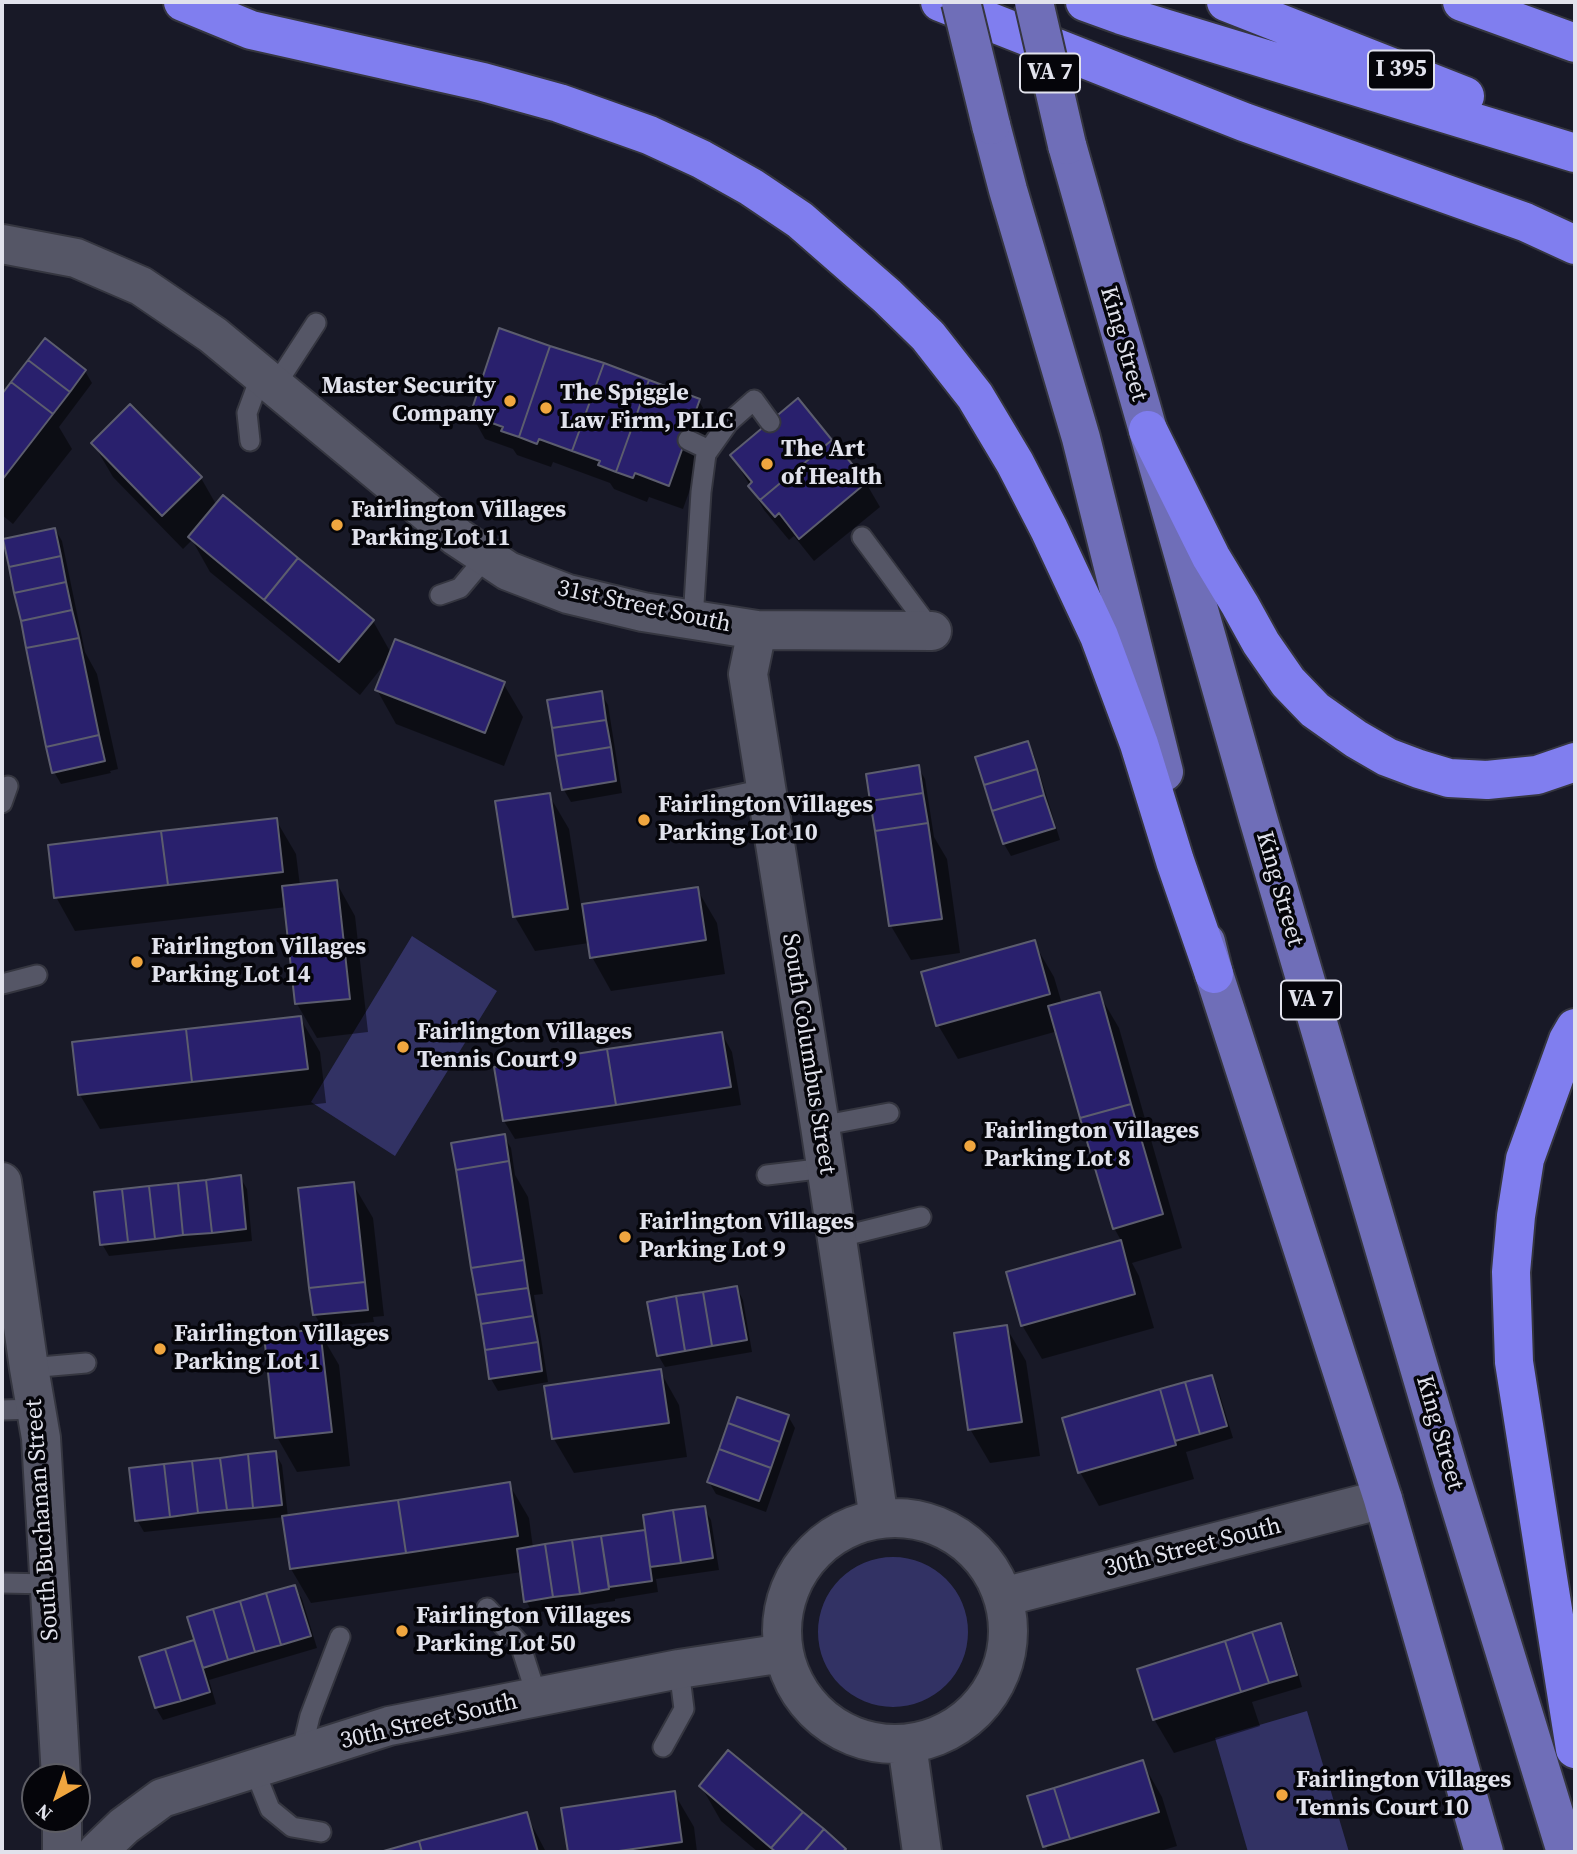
<!DOCTYPE html>
<html>
<head>
<meta charset="utf-8">
<style>
	body { margin:0 }
	#map { position:relative; width:1577px; height:1854px; overflow:hidden; background:#181927; font-family:"Source Serif 4",serif }
	canvas { display:block }
	.frame { position:absolute; inset:0; border:4px solid #e1e2ec; pointer-events:none }
	.north { position:absolute; left:21px; top:1763px; width:70px; height:70px; box-sizing:border-box; background:#05050a; border:2px solid #5d5d64; border-radius:50%; rotate:220deg; font-size:19px; font-weight:700; line-height:28px; text-align:center; color:#e1e2ec }
	.north::after { content:''; display:block; margin:auto; width:24px; height:32px; background:#f0a63f; clip-path:polygon(50% 0,100% 100%,50% 72%,0 100%) }
</style>
</head>
<body>
<div id="map">
<canvas width="1577" height="1854"></canvas>
<div class="frame"></div>
<div class="north">N</div>
</div>
<script>
const c = document.querySelector('canvas').getContext('2d');
c.lineJoin = 'round';
function fillPath(path, color) { c.fillStyle = color; c.fill(path, 'evenodd'); }
const toPath = rows => new Path2D(rows.map(r => 'M' + r).join(''));
function trace(path, color, width, dash) { c.strokeStyle = color; c.lineWidth = width; c.lineCap = dash ? 'butt' : 'round'; c.setLineDash(dash || []); c.stroke(path); }
function drawText(font, color, halo, rows, align = 'center') {
  c.font = font + ' "Source Serif 4",serif'; c.lineWidth = 7; c.setLineDash([]); c.textBaseline = 'middle'; c.strokeStyle = halo; c.fillStyle = color; for (const [text, x, y, turn = 0] of rows) {
    c.save(); c.translate(x, y); c.rotate((+turn || 0) * Math.PI / 180); c.textAlign = isNaN(turn) ? turn : align; if (halo) c.strokeText(text, 0, 0); c.fillText(text, 0, 0); c.restore();
  }
}
const green = toPath([
	[412,936,497,991,395,1156,311,1102],
	'818 1632a75 75 0 1 1 150 0a75 75 0 1 1-150 0Z',
	[1307,1711,1349,1852,1248,1852,1215,1738]
]);
const shadow = toPath([
	[45,341,85,371,92,383,59,427,72,449,13,524,2,515,2,397],
	[699,401,713,425,683,509,649,497,647,502,614,489,610,483,553,462,551,467,517,455,513,449,485,439,471,414],
	[93,443,201,478,217,506,373,621,391,653,503,683,523,717,504,766,396,724,377,690,387,661,360,695,210,572,192,540,183,549,113,477],
	[732,455,866,483,880,507,814,561,794,536,789,540,764,510],
	[55,529,62,541,85,652,97,674,118,769,110,771,111,773,61,784,54,772],
	[601,693,608,705,622,793,571,802,564,790],
	[1027,743,1034,755,1060,840,1011,856,1004,844],
	[918,767,925,779,934,837,947,859,960,953,911,960,891,926],
	[549,795,569,829,581,906,697,889,717,923,725,974,611,991,592,957,589,943,535,951,515,917,497,802],
	[276,820,296,854,300,886,336,882,355,916,368,1032,317,1038,297,1004,287,907,75,931,56,897],
	[1034,943,1054,977,1062,1004,1099,994,1119,1028,1182,1248,1132,1263,1139,1276,1154,1328,1042,1359,1022,1325,1008,1273,1122,1242,1114,1228,1058,1031,958,1059,938,1025],
	[300,1018,320,1052,326,1103,100,1129,80,1095],
	[722,1034,732,1052,741,1105,515,1139,504,1121],
	[504,1136,511,1148,515,1175,528,1197,543,1294,534,1295,548,1382,498,1391,491,1379],
	[240,1177,247,1189,252,1241,109,1256,102,1244],
	[353,1184,373,1218,384,1316,373,1317,374,1322,322,1327,315,1315],
	[737,1288,743,1300,752,1352,665,1367,658,1355],
	[1006,1327,1026,1361,1040,1456,990,1463,970,1429],
	[319,1331,339,1365,350,1466,297,1472,277,1437],
	[660,1371,679,1405,687,1457,574,1473,554,1439],
	[1211,1377,1218,1389,1233,1438,1186,1452,1194,1479,1099,1506,1080,1472,1064,1419],
	[788,1416,795,1428,766,1512,716,1494,709,1482],
	[275,1453,282,1465,288,1517,509,1484,529,1518,533,1548,647,1531,704,1508,711,1520,719,1570,656,1579,658,1592,615,1599,615,1601,533,1613,526,1601,522,1572,311,1603,291,1569,284,1517,144,1532,137,1520],
	[295,1587,302,1599,317,1648,209,1680,216,1704,163,1720,156,1708,141,1658,196,1641],
	[1280,1625,1287,1637,1302,1687,1252,1702,1260,1726,1174,1753,1154,1719],
	[1142,1762,1162,1797,1177,1846,1157,1852,1080,1852,1079,1850,1073,1852,1048,1852,1030,1797],
	[701,1786,844,1850,846,1852,758,1852,721,1821],
	[674,1793,694,1827,697,1852,569,1852,563,1809],
	[526,1814,546,1852,388,1852]
]);
const building = toPath([
	[499,328,550,346,519,437,501,431,503,427,470,415,499,328],
	[45,338,86,370,70,392,28,360,45,338],
	[550,346,604,363,572,451,539,439,537,444,519,437,550,346],
	[28,360,70,392,53,414,11,382,28,360],
	[604,363,649,380,616,472,598,465,600,461,572,451,604,363],
	[649,380,700,399,669,486,635,473,633,478,616,472,649,380],
	[11,382,53,414,2,480,2,394,11,382],
	[798,398,832,440,760,500,748,486,752,482,730,455,798,398],
	[130,404,202,477,162,516,91,443,130,404],
	[832,440,867,482,799,539,779,513,775,517,760,500,832,440],
	[223,495,298,558,264,600,188,537,223,495],
	[55,528,61,556,9,567,3,539,55,528],
	[61,556,66,582,14,593,9,567,61,556],
	[298,558,374,620,339,662,264,600,298,558],
	[66,582,72,610,21,621,14,593,66,582],
	[72,610,79,638,26,648,21,621,72,610],
	[79,638,99,735,46,747,26,648,79,638],
	[395,639,505,682,485,733,375,690,395,639],
	[602,691,606,720,552,728,547,700,602,691],
	[606,720,611,747,556,756,552,728,606,720],
	[99,735,105,761,52,773,46,747,99,735],
	[1028,741,1037,769,984,785,975,757,1028,741],
	[611,747,616,781,562,790,556,756,611,747],
	[919,765,923,793,870,801,866,774,919,765],
	[1037,769,1044,795,992,811,984,785,1037,769],
	[550,793,568,909,513,917,495,801,550,793],
	[923,793,928,823,875,831,870,801,923,793],
	[1044,795,1055,828,1003,844,992,811,1044,795],
	[277,818,283,872,168,885,161,831,277,818],
	[928,823,942,919,889,926,875,831,928,823],
	[161,831,168,885,54,898,48,845,161,831],
	[337,880,350,999,295,1004,282,886,337,880],
	[698,887,706,940,590,958,582,904,698,887],
	[1035,940,1050,994,936,1026,921,972,1035,940],
	[1100,992,1131,1104,1080,1118,1048,1006,1100,992],
	[301,1016,308,1069,192,1082,186,1029,301,1016],
	[186,1029,192,1082,78,1095,72,1042,186,1029],
	[722,1032,731,1087,616,1105,607,1049,722,1032],
	[607,1049,616,1105,503,1121,494,1067,607,1049],
	[1131,1104,1163,1214,1113,1229,1080,1118,1131,1104],
	[505,1134,509,1161,456,1170,451,1143,505,1134],
	[509,1161,524,1260,471,1268,456,1170,509,1161],
	[241,1175,246,1229,212,1233,206,1180,241,1175],
	[206,1180,212,1233,183,1235,178,1183,206,1180],
	[354,1182,365,1282,309,1288,298,1188,354,1182],
	[178,1183,183,1235,155,1239,149,1186,178,1183],
	[149,1186,155,1239,128,1242,122,1189,149,1186],
	[122,1189,128,1242,100,1245,94,1192,122,1189],
	[1121,1240,1135,1294,1021,1326,1006,1272,1121,1240],
	[524,1260,528,1288,476,1295,471,1268,524,1260],
	[365,1282,368,1310,313,1315,309,1288,365,1282],
	[737,1286,747,1340,712,1346,703,1292,737,1286],
	[528,1288,533,1316,481,1324,476,1295,528,1288],
	[703,1292,712,1346,685,1351,676,1296,703,1292],
	[676,1296,685,1351,657,1356,647,1302,676,1296],
	[533,1316,538,1342,485,1350,481,1324,533,1316],
	[1007,1325,1022,1422,968,1430,954,1333,1007,1325],
	[320,1329,332,1432,275,1438,264,1335,320,1329],
	[538,1342,542,1371,489,1379,485,1350,538,1342],
	[661,1369,669,1423,552,1439,544,1386,661,1369],
	[1212,1375,1227,1426,1200,1434,1185,1382,1212,1375],
	[1185,1382,1200,1434,1175,1441,1160,1389,1185,1382],
	[1160,1389,1176,1445,1078,1473,1062,1418,1160,1389],
	[737,1397,789,1415,780,1442,728,1423,737,1397],
	[728,1423,780,1442,771,1468,719,1449,728,1423],
	[719,1449,771,1468,759,1501,707,1482,719,1449],
	[276,1451,282,1505,253,1508,248,1454,276,1451],
	[248,1454,253,1508,227,1510,220,1458,248,1454],
	[220,1458,227,1510,198,1513,192,1461,220,1458],
	[192,1461,198,1513,170,1517,164,1464,192,1461],
	[164,1464,170,1517,135,1521,129,1468,164,1464],
	[510,1482,518,1536,406,1553,398,1500,510,1482],
	[398,1500,406,1553,290,1569,282,1516,398,1500],
	[705,1506,713,1558,681,1563,673,1510,705,1506],
	[673,1510,681,1563,650,1567,643,1515,673,1510],
	[645,1530,652,1581,609,1587,601,1536,645,1530],
	[601,1536,609,1589,580,1594,572,1540,601,1536],
	[572,1540,580,1594,553,1597,545,1544,572,1540],
	[545,1544,553,1597,524,1602,517,1549,545,1544],
	[295,1585,311,1636,281,1645,266,1593,295,1585],
	[266,1593,281,1645,255,1652,240,1601,266,1593],
	[240,1601,255,1652,228,1660,213,1609,240,1601],
	[213,1609,228,1660,203,1668,187,1617,213,1609],
	[1281,1623,1297,1675,1269,1683,1252,1632,1281,1623],
	[1252,1632,1269,1683,1241,1692,1225,1641,1252,1632],
	[194,1640,210,1692,181,1701,165,1649,194,1640],
	[1225,1641,1241,1692,1153,1720,1137,1669,1225,1641],
	[165,1649,181,1701,155,1708,139,1657,165,1649],
	[728,1750,803,1812,771,1848,699,1786,728,1750],
	[1143,1760,1159,1812,1070,1839,1054,1788,1143,1760],
	[1054,1788,1070,1839,1043,1847,1027,1796,1054,1788],
	[675,1791,682,1842,612,1852,568,1852,561,1808,675,1791],
	[527,1812,538,1852,422,1852,419,1841,527,1812],
	[803,1812,824,1829,804,1852,776,1852,771,1848,803,1812],
	[824,1829,846,1849,842,1852,804,1852,824,1829],
	[419,1841,422,1852,380,1852,419,1841]
]);
const service = toPath([
	[275,386,316,323],
	[688,440,709,450],
	[250,441,247,413,261,375],
	[862,537,932,631],
	[440,595,460,588,486,557],
	[693,620,701,492,706,454,728,423,754,400,770,422],
	[708,801,765,789],
	[2,803,8,786],
	[2,984,37,975],
	[820,1126,889,1113],
	[767,1175,826,1168],
	[836,1238,921,1217],
	[29,1368,86,1363],
	[2,1410,37,1409],
	[2,1583,49,1584],
	[487,1608,520,1644,537,1697],
	[663,1747,684,1709,679,1669],
	[301,1754,310,1716,340,1637],
	[254,1769,270,1809,292,1827,321,1832]
]);
const minor = toPath([
	[2,244,76,258,141,286,213,335,457,537,508,571,568,594,643,612,757,630,932,631],
	[757,630,748,674,820,1126,879,1519],
	[2,1182,29,1368,41,1438,61,1777],
	'782 1631a113 113 0 1 1 226 0a113 113 0 1 1-226 0Z',
	[1003,1597,1383,1499],
	[907,1744,922,1852],
	[62,1819,62,1852],
	[97,1852,124,1826,162,1798,389,1726,679,1669,784,1653]
]);
const primary = toPath([
	[991,125,1008,190,1081,438,1164,772],
	[1067,145,1258,818,1452,1480,1566,1852],
	[1206,942,1214,974,1383,1499,1484,1852]
]);
const motorway = toPath([
	[183,2,251,30,483,82,559,103,649,135,701,159,751,187,800,220,887,296,928,336,975,396,1015,463,1049,529,1099,636,1139,744,1175,861,1214,974],
	[940,2,1244,122,1525,222,1575,245],
	[1085,2,1121,15,1575,153],
	[1226,2,1465,96],
	[1462,2,1575,43],
	[1148,430,1211,557,1240,605,1261,643,1288,682,1315,710,1356,739,1387,757,1419,769,1449,778,1487,780,1537,775,1575,762],
	[1575,1028,1568,1040,1525,1159,1516,1216,1511,1272,1514,1362,1575,1749]
]);
const primaryBridge = toPath([
	[961,2,991,125],
	[1034,2,1067,145]
]);
const markers = [
	[510,401,7,"#f0a63f"],
	[546,408,7,"#f0a63f"],
	[767,464,7,"#f0a63f"],
	[337,525,7,"#f0a63f"],
	[644,820,7,"#f0a63f"],
	[137,962,7,"#f0a63f"],
	[403,1047,7,"#f0a63f"],
	[970,1146,7,"#f0a63f"],
	[625,1237,7,"#f0a63f"],
	[160,1349,7,"#f0a63f"],
	[402,1631,7,"#f0a63f"],
	[1282,1795,7,"#f0a63f"]
];
const shields = [
	[1401,70,66],
	[1050,73,60],
	[1311,1000,60]
];
const shieldNames = [
	["I 395",1401,70],
	["VA 7",1050,73],
	["VA 7",1311,1000]
];
const streetNames = [
	["King Street",1123,344,74],
	["31st Street South",644,607,12],
	["King Street",1279,889,74],
	["South Columbus Street",808,1054,81],
	["King Street",1439,1433,74],
	["South Buchanan Street",43,1520,-94],
	["30th Street South",1193,1548,-14],
	["30th Street South",429,1722,-13]
];
const poiNames = [
	["Master Security",496,387,"right"],
	["Company",496,415,"right"],
	["The Spiggle",560,394],
	["Law Firm, PLLC",560,422],
	["The Art",781,450],
	["of Health",781,478],
	["Fairlington Villages",351,511],
	["Parking Lot 11",351,539],
	["Fairlington Villages",658,806],
	["Parking Lot 10",658,834],
	["Fairlington Villages",151,948],
	["Parking Lot 14",151,976],
	["Fairlington Villages",417,1033],
	["Tennis Court 9",417,1061],
	["Fairlington Villages",984,1132],
	["Parking Lot 8",984,1160],
	["Fairlington Villages",639,1223],
	["Parking Lot 9",639,1251],
	["Fairlington Villages",174,1335],
	["Parking Lot 1",174,1363],
	["Fairlington Villages",416,1617],
	["Parking Lot 50",416,1645],
	["Fairlington Villages",1296,1781],
	["Tennis Court 10",1296,1809]
];
fillPath(green, '#323264');
fillPath(shadow, '#0007');
fillPath(building, '#29206d');
trace(building, '#5c5d6e', 2);
trace(service, '#353640', 23);
trace(minor, '#353640', 42);
trace(primary, '#353640', 42);
trace(motorway, '#353640', 42);
trace(service, '#555666', 19);
trace(minor, '#555666', 38);
trace(primary, '#6f6eb8', 38);
trace(motorway, '#807eef', 38);
trace(primaryBridge, '#353640', 42, []);
trace(primaryBridge, '#6f6eb8', 38);
for (const [x, y, r, color] of markers) { const dot = new Path2D(); dot.arc(x, y, r, 0, 2 * Math.PI); c.fillStyle = color; c.fill(dot); trace(dot, '#05050a', 2.5); }
for (const [x, y, w] of shields) { const box = new Path2D(); box.roundRect(x - w / 2, y - 19.5, w, 39, 5); c.fillStyle = '#05050a'; c.fill(box); trace(box, '#e1e2ec', 2); }
drawText('bold 23px', '#e1e2ec', null, shieldNames);
drawText('24px', '#e1e2ec', '#05050a', streetNames);
drawText('bold 24px', '#e1e2ec', '#05050a', poiNames, 'left');
</script>
</body>
</html>
